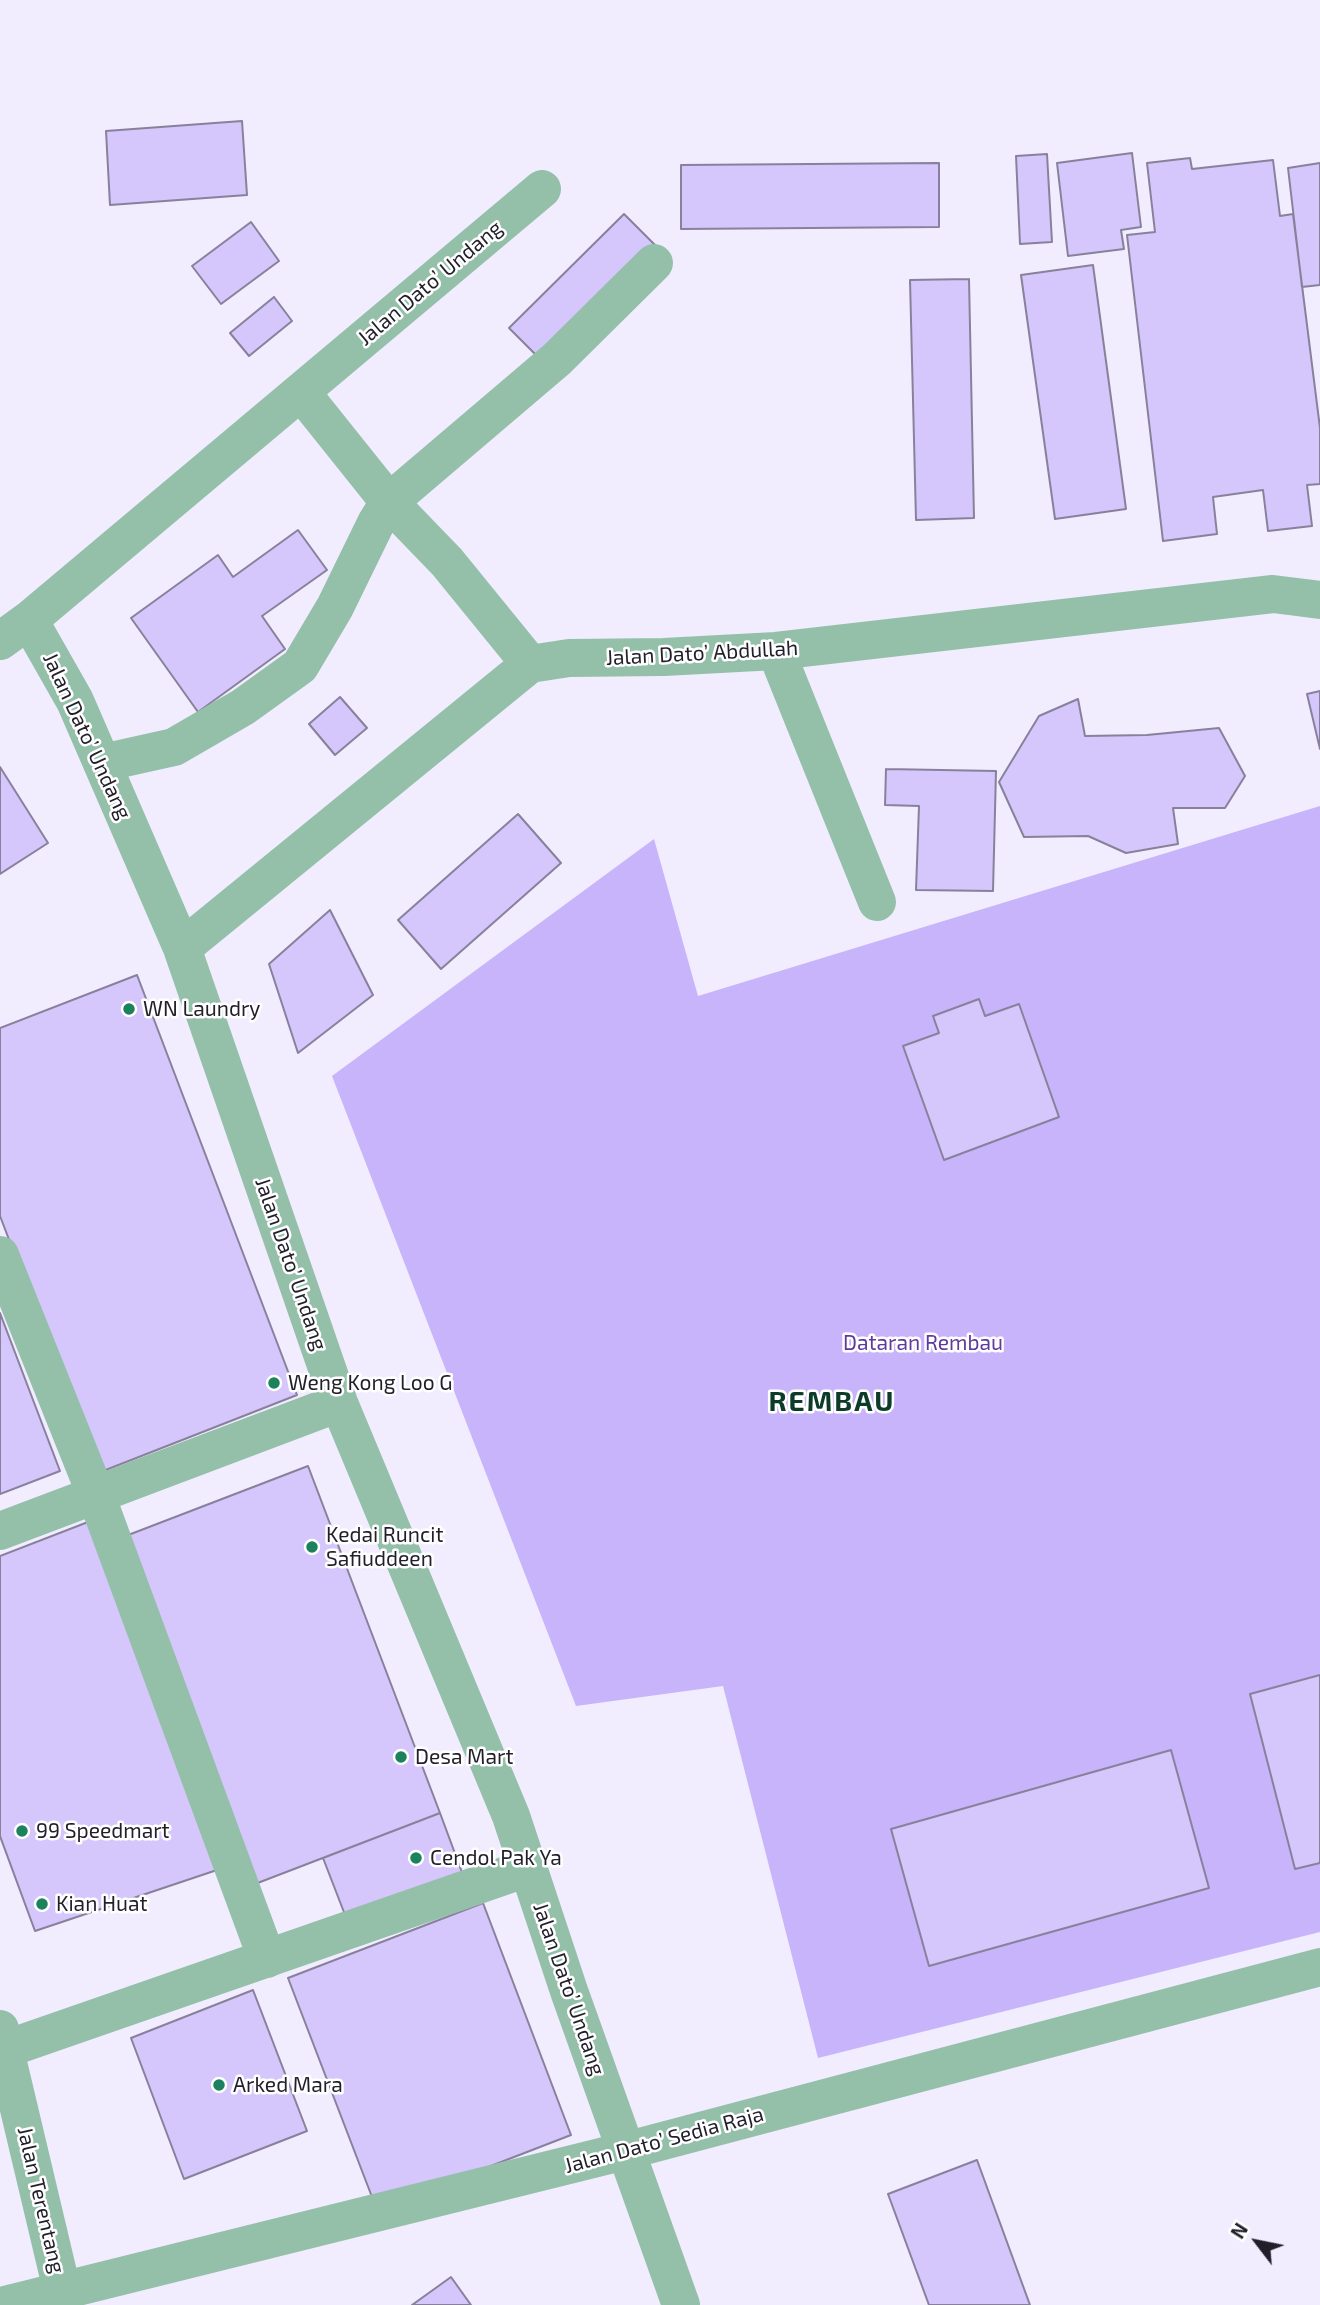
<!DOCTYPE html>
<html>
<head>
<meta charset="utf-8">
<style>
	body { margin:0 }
	#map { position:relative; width:1320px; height:2305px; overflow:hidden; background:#f1edff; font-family:"Exo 2",sans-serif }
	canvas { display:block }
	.north { position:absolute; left:1222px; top:2207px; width:70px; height:70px; -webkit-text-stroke:5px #fff; paint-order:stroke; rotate:302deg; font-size:19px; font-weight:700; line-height:28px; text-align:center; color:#221f2a }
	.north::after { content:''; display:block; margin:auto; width:24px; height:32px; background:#221f2a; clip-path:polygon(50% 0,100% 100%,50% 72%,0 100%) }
</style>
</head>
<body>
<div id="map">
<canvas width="1320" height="2305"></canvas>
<div class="north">N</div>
</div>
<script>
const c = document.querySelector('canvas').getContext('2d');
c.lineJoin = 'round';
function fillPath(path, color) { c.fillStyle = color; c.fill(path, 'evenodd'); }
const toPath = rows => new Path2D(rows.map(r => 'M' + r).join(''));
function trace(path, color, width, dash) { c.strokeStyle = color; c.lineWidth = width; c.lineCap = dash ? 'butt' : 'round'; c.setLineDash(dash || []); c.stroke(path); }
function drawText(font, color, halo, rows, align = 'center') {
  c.font = font + ' "Exo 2",sans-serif'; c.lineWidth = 5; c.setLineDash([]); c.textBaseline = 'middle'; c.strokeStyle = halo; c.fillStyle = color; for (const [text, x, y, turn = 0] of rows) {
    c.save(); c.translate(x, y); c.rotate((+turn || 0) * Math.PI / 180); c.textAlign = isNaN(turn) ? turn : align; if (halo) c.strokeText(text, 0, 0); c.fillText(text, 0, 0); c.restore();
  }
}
const green = toPath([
	[1320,806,1320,1932,818,2058,723,1686,576,1706,332,1076,654,839,698,996]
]);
const building = toPath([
	[242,121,247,195,110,205,106,131,242,121],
	[1132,153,1141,227,1121,230,1124,249,1068,256,1057,163,1132,153],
	[1047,154,1052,242,1020,244,1016,156,1047,154],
	[1190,158,1192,169,1273,160,1280,216,1293,214,1320,428,1320,484,1307,485,1312,526,1268,531,1263,490,1213,497,1217,534,1163,541,1127,235,1155,232,1147,163,1190,158],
	[939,163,939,227,681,229,681,165,939,163],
	[1320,163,1320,285,1302,287,1288,168,1320,163],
	[624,214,656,246,542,361,509,328,624,214],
	[251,222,279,261,221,304,192,266,251,222],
	[1093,265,1126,509,1055,519,1021,275,1093,265],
	[969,279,974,518,916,520,910,280,969,279],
	[274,297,292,321,249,356,230,333,274,297],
	[298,530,327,570,262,616,285,649,198,712,131,618,218,555,233,577,298,530],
	[1320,691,1320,749,1307,694,1320,691],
	[340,697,367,728,335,755,309,724,340,697],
	[1078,699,1085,736,1147,735,1219,728,1245,776,1225,808,1173,808,1178,844,1126,853,1088,836,1024,837,999,782,1039,716,1078,699],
	[0,767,48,843,0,874,0,767],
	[886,769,996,771,993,891,916,890,919,806,885,805,886,769],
	[518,814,561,863,441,969,398,920,518,814],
	[330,910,373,995,298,1053,269,964,330,910],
	[137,975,297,1395,98,1473,0,1216,0,1028,137,975],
	[979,999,985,1016,1019,1004,1059,1117,944,1160,903,1046,939,1033,933,1016,979,999],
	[0,1313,60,1471,0,1494,0,1313],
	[308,1466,440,1813,255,1884,123,1537,308,1466],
	[88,1522,217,1870,35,1931,0,1836,0,1556,88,1522],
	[1320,1675,1320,1863,1295,1869,1250,1694,1320,1675],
	[1171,1750,1209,1888,929,1966,891,1829,1171,1750],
	[440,1813,463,1875,347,1920,323,1858,440,1813],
	[483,1903,571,2135,377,2210,288,1978,483,1903],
	[253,1990,307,2131,184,2179,131,2038,253,1990],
	[977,2160,1030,2305,929,2305,888,2194,977,2160],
	[451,2277,471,2305,412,2305,451,2277]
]);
const minor = toPath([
	[301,392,389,502,447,562,530,664],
	[29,620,75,701,182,948,339,1403,511,1816,569,1991,681,2305],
	[0,641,29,620,542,189],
	[776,651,877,902],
	[102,763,174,747,243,707,300,666,335,607,376,523,389,502,557,359,654,263],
	[182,948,530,664,569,658,664,657,776,651,1273,594,1320,600],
	[0,1255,96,1495,267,1959],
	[0,1531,339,1403],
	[0,2029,62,2290,62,2305],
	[0,2051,527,1868],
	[5,2305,625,2151,1320,1967]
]);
const markers = [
	[129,1009,7,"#1c825d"],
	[274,1383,7,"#1c825d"],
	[312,1547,7,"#1c825d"],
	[401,1757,7,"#1c825d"],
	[22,1831,7,"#1c825d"],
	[416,1858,7,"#1c825d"],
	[42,1904,7,"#1c825d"],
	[219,2085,7,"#1c825d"]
];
const streetNames = [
	["Jalan Dato’ Undang",430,283,-40],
	["Jalan Dato’ Abdullah",702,653,-3],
	["Jalan Dato’ Undang",87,736,65],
	["Jalan Dato’ Undang",291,1264,71],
	["Jalan Dato’ Undang",569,1989,71],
	["Jalan Dato’ Sedia Raja",664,2140,-15],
	["Jalan Terentang",41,2200,77]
];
const poiNames = [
	["WN Laundry",143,1009],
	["Weng Kong Loo G",288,1383],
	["Kedai Runcit",326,1535],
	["Safiuddeen",326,1559],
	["Desa Mart",415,1757],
	["99 Speedmart",36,1831],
	["Cendol Pak Ya",430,1858],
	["Kian Huat",56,1904],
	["Arked Mara",233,2085]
];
const parkNames = [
	["Dataran Rembau",923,1343]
];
const districtNames = [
	["REMBAU",832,1402]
];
fillPath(green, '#c8b4fa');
fillPath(building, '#d5c6fb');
trace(building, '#88819c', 2);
trace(minor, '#94c0aa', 38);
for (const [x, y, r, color] of markers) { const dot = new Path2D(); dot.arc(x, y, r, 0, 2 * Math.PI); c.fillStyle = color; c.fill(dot); trace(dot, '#fff', 2.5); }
drawText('21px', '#221f2a', '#fff', streetNames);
drawText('21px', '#221f2a', '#fff', poiNames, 'left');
drawText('21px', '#5f399c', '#fff', parkNames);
c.letterSpacing = '2px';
drawText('bold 28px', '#0c3b29', '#fff', districtNames);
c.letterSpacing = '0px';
</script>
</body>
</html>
